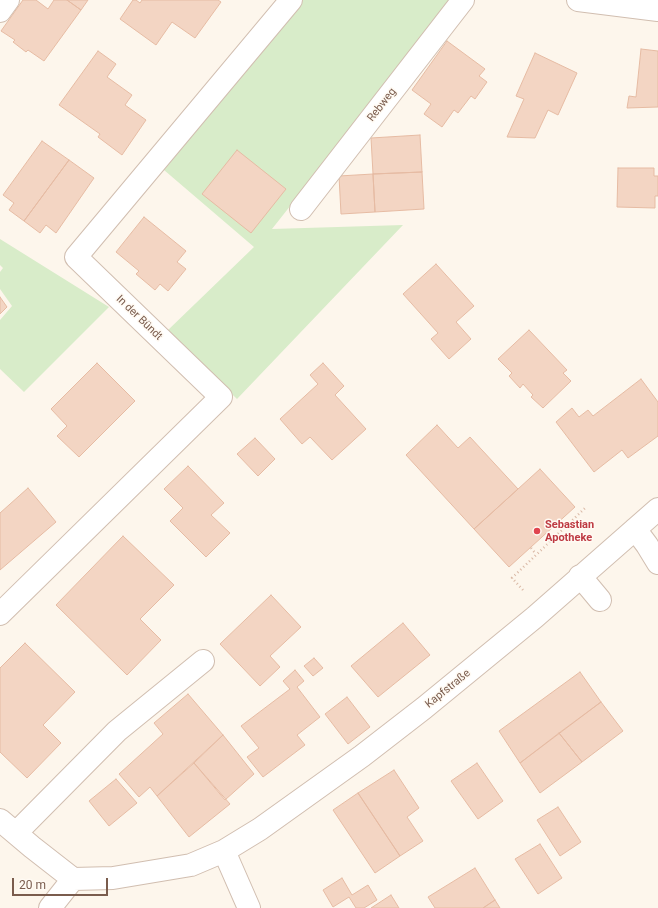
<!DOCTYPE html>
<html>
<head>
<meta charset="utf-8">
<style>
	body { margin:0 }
	#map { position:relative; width:658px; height:908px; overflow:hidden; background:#fdf6ec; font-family:Roboto,sans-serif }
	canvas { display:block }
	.scale { position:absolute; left:12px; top:878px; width:96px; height:18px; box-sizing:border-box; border:2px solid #7a5c4d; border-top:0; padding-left:5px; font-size:12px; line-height:14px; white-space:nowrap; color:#7a5c4d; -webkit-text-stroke:3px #fffaf3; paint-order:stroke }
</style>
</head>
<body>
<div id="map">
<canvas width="658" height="908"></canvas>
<div class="scale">20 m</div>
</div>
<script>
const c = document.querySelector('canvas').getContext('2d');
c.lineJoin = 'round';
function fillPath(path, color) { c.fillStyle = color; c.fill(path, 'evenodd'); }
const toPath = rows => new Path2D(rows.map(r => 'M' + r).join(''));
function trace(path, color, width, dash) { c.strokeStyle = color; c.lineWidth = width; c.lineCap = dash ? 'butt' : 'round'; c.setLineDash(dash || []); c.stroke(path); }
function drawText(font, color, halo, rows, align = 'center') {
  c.font = font + ' Roboto,sans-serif'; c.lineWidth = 3; c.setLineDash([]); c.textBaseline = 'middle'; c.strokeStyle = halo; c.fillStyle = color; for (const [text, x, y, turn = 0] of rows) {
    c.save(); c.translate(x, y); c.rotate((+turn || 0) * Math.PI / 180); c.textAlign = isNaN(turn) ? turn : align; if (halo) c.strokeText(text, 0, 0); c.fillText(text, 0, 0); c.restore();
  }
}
const green = toPath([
	[303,0,453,0,272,229,403,225,237,399,167,331,254,247,164,170],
	[0,239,109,307,24,392,0,369,0,320,12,306,0,289,0,272,3,268,0,265]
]);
const building = toPath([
	[23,0,36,0,48,9,54,0,67,0,81,10,44,61,28,50,26,52,13,42,15,40,1,31,23,0],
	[67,0,88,0,81,10,67,0],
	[133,0,136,0,140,3,142,0,218,0,221,2,195,38,172,22,156,45,120,19,133,0],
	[447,41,485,69,479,76,487,82,475,99,471,96,458,113,454,110,442,127,424,114,431,104,412,90,447,41],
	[641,49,658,51,658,107,627,108,629,96,636,97,641,49],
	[98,51,116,64,107,77,132,95,125,105,146,120,122,155,98,137,100,134,59,105,98,51],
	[535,53,577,73,558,115,548,110,535,138,507,137,524,99,516,96,535,53],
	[420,135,422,172,373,174,371,138,420,135],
	[42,141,69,160,24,221,9,210,14,203,3,195,42,141],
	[237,150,286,189,251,233,202,194,237,150],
	[69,160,94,178,56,233,46,225,40,233,24,221,69,160],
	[618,168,654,168,654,176,658,176,658,196,655,196,655,208,617,207,618,168],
	[422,172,424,209,375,212,373,174,422,172],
	[373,174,375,212,341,214,339,176,373,174],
	[144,217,186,251,177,262,186,269,168,291,160,284,155,290,136,274,139,271,116,252,144,217],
	[436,264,474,306,456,322,471,339,449,359,431,339,438,333,403,294,436,264],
	[0,297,7,307,0,314,0,297],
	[529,330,567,370,563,373,571,381,543,408,531,397,533,395,523,384,520,388,509,376,512,373,498,359,529,330],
	[97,363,135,401,79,457,57,436,67,426,51,409,97,363],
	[323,363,344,386,335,395,366,429,332,460,310,437,302,444,280,419,318,384,310,375,323,363],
	[641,379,658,402,658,436,628,458,622,450,594,472,556,422,572,408,579,417,588,410,593,416,641,379],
	[437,425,458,448,470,437,518,489,474,529,406,455,437,425],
	[255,438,275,459,258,476,237,454,255,438],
	[188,466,224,503,211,515,230,533,206,557,170,521,183,508,164,489,188,466],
	[540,469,575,507,509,567,474,529,540,469],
	[28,488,56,522,0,570,0,513,28,488],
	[123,536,174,585,140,619,161,640,127,675,56,605,123,536],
	[271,595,301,627,270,656,280,667,260,686,220,644,271,595],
	[403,623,430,655,378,697,351,666,403,623],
	[25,643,75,692,43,725,61,743,27,778,0,752,0,668,25,643],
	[314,658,323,668,313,676,304,666,314,658],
	[295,670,304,681,297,687,320,717,297,735,305,745,263,777,247,757,259,748,241,726,290,689,283,681,295,670],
	[580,672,601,702,520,763,499,731,580,672],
	[188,694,223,735,157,796,150,787,139,797,119,774,163,734,154,723,188,694],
	[347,697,370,727,348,744,325,714,347,697],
	[601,702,623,731,582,762,559,733,601,702],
	[559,733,582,762,540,793,520,763,559,733],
	[223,735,254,774,225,800,194,763,223,735],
	[194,763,230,804,189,837,157,796,194,763],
	[477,763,503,801,478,819,451,781,477,763],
	[394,770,419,808,407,817,423,841,400,856,358,793,394,770],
	[116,779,137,803,109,826,89,801,116,779],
	[358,793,400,856,375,873,333,810,358,793],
	[558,807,581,842,560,856,537,820,558,807],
	[540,844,562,878,538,894,515,859,540,844],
	[475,868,495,900,483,908,435,908,428,897,475,868],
	[342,878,352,895,368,885,377,900,364,908,356,908,349,897,333,907,323,890,342,878],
	[391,895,399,908,371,908,391,895],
	[495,900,500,908,483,908,495,900]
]);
const path = toPath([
	[531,548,536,554],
	[523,590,512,578,585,508]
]);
const minor = toPath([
	[578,0,658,10],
	[0,11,8,0],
	[301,209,463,0],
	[635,529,647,545,658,563],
	[580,576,600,600],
	[0,614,221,397,76,257,291,0],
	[0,820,32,847,73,879,113,878,191,865,224,851,260,829,362,756,424,708,535,617,658,509],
	[16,833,117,731,203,661],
	[224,851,249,908],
	[50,908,73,879]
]);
const markers = [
	[537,531,4,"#e0444e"]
];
const streetNames = [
	["Rebweg",382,105,-52],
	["In der Bündt",139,318,44],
	["Kapfstraße",448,689,-39]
];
const healthNames = [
	["Sebastian",545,525],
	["Apotheke",545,538]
];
fillPath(green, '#d8ecc9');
fillPath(building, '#f3d5c3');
trace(building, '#e6bba3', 1);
trace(minor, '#d1beb0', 24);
trace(path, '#d9b8a5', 2.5, [1, 3]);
trace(minor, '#fff', 22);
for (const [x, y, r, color] of markers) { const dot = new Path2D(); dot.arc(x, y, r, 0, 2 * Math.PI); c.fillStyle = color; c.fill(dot); trace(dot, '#fffaf3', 1.5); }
drawText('11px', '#7a5c4d', '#fffaf3', streetNames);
drawText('bold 11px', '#be3a42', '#fffaf3', healthNames, 'left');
</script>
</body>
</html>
